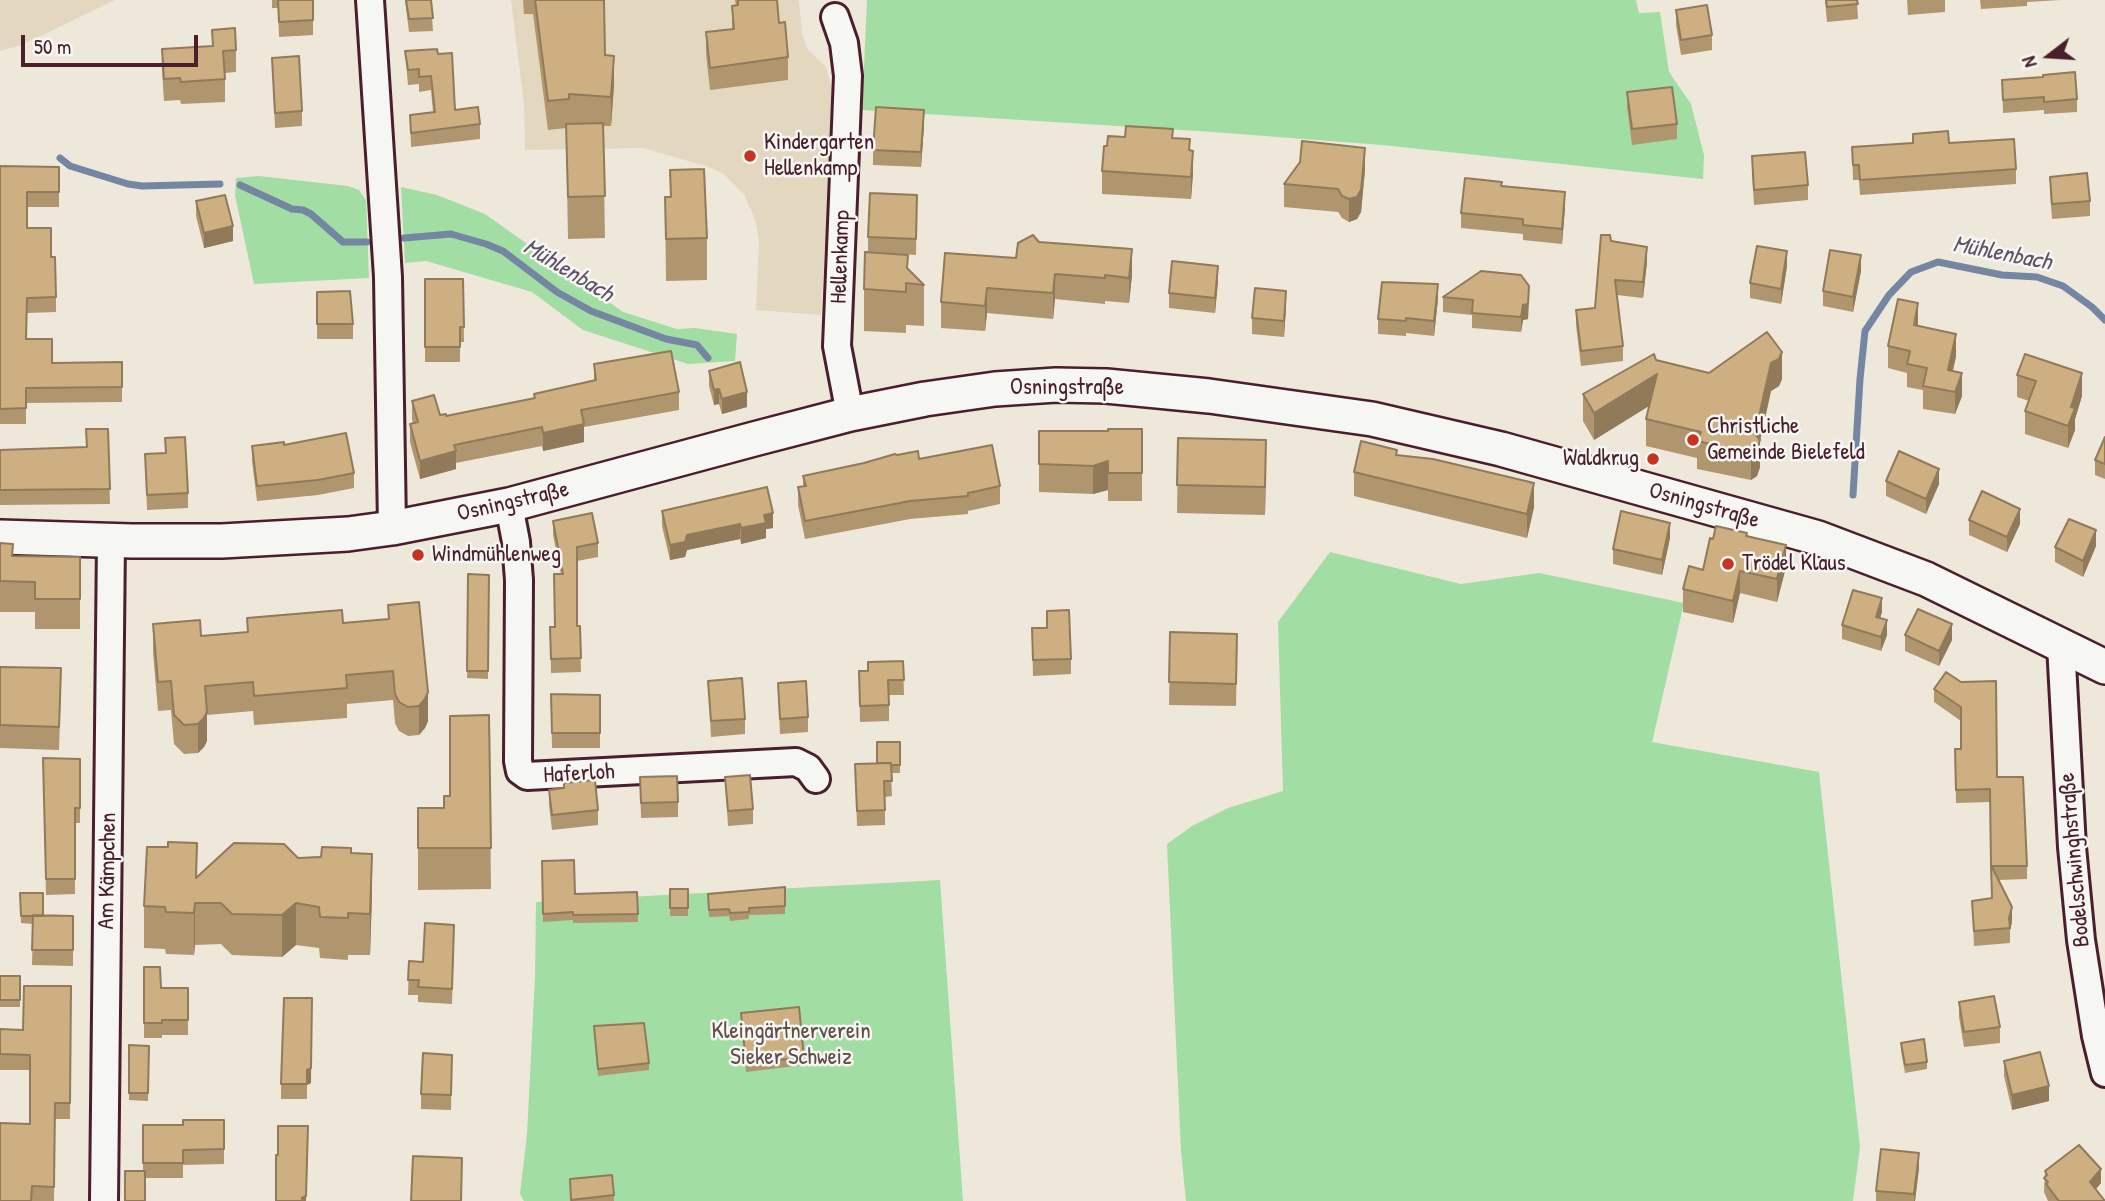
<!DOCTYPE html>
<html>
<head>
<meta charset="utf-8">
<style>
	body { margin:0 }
	#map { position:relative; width:2105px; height:1201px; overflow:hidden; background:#eee8db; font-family:"Patrick Hand",sans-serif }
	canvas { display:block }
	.north { position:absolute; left:2014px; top:21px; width:70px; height:70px; -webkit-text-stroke:5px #f6f6f2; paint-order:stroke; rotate:253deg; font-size:19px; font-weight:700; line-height:28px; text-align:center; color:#4a1f2b }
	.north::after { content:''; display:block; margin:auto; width:24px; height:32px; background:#4a1f2b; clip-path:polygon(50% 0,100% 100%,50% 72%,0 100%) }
	.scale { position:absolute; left:21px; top:35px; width:177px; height:32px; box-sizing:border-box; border:4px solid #4a1f2b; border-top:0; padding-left:9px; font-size:21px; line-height:24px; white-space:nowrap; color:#4a1f2b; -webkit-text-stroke:5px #f6f6f2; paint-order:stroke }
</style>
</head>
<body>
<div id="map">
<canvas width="2105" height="1201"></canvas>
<div class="north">N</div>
<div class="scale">50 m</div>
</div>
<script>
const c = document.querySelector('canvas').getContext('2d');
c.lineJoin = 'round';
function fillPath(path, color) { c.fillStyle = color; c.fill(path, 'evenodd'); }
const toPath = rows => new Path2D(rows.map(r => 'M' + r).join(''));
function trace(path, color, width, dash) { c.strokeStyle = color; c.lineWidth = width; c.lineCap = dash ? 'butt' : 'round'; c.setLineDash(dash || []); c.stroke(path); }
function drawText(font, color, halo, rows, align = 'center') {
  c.font = font + ' "Patrick Hand",sans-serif'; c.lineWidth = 5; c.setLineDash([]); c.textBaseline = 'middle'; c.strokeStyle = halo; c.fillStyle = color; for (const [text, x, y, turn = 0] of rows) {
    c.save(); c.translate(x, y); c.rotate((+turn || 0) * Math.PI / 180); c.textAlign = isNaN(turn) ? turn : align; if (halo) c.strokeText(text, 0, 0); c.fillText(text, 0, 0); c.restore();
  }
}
const built = toPath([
	[0,0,115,0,22,45,0,51],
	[511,0,799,0,802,33,807,48,826,67,832,89,830,162,821,315,756,310,759,242,755,219,744,195,724,174,709,167,643,148,525,150,524,104]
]);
const green = toPath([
	[867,0,1636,0,1639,13,1660,12,1669,72,1691,104,1704,155,1703,179,1382,145,1213,132,862,110],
	[259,176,348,186,359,190,366,200,369,278,254,284,235,195,236,178],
	[401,187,437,195,485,214,623,312,677,329,695,328,737,334,735,361,688,364,583,330,532,292,426,261,405,263],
	[1330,552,1461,584,1539,573,1684,603,1652,742,1819,772,1860,1147,1853,1201,1186,1201,1181,1151,1167,844,1192,826,1228,808,1283,791,1278,622],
	[940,880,963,1201,524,1201,520,1194,527,1134,535,977,536,902]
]);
const stream = toPath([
	[60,158,70,166,128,184,142,186,220,184],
	[240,185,292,209,303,210,311,214,343,242,367,242],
	[404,238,451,234,486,244,503,251,557,292,591,311,666,339,697,345,708,358],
	[1853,495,1860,379,1865,331,1889,295,1911,272,1938,262,2002,275,2037,277,2063,286,2092,307,2105,320]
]);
const minor = toPath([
	[370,0,388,277,392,528],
	[835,17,844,43,848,76,837,346,850,414],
	[509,505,516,542,519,580,518,761,520,771,527,776,796,762,808,768,816,779],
	[2061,645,2072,847,2081,940,2096,1036,2105,1073],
	[104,1201,111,541]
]);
const major = toPath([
	[0,537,132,541,222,541,348,534,392,528,509,505,754,439,850,414,925,399,995,389,1056,385,1106,386,1209,396,1372,419,1501,449,1818,538,1926,579,2105,667]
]);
const wall = toPath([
	[272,0,313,0,313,35,279,37,278,8,272,8],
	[405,0,431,0,433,31,409,32],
	[523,0,604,0,605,55,614,85,611,126,603,126,605,238,568,239,566,128,548,130,533,14,524,14],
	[735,0,777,0,779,23,788,57,788,80,710,90,706,54,706,32,732,29,732,6,736,6],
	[1825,0,1857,0,1858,19,1827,22],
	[1907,0,1945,0,1945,12,1908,15],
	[1980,0,2061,0,2027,2,2027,6,1981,9],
	[1676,10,1712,35,1712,50,1681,55,1676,25],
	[212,30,236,50,236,72,225,73,225,102,181,104,180,100,164,101,162,71,162,49,212,46],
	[405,51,438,54,455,110,480,124,480,139,411,147,410,115,433,112,431,90,419,92,419,84,408,85],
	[272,58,302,111,302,126,275,128],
	[2002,80,2077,99,2077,112,2044,114,2044,110,2003,113],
	[1627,92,1677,124,1677,139,1632,145,1627,107],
	[924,125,921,167,873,165,873,150],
	[1913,134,1949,143,2016,169,2016,184,1860,195,1859,180,1853,180,1852,147,1913,143],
	[1173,138,1190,150,1193,173,1191,199,1102,194,1102,171],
	[1752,156,1808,185,1808,200,1754,205,1752,172],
	[0,166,59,167,59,207,27,207,27,228,51,257,56,297,56,312,27,313,26,339,52,363,122,362,122,402,26,403,26,424,0,424],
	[670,170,707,238,707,280,666,281,665,197,670,197],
	[1365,170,1361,212,1357,219,1349,222,1342,218,1338,212,1284,207,1284,184],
	[2050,177,2090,201,2090,216,2052,219,2050,192],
	[1502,187,1565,207,1562,244,1523,240,1523,234,1461,228,1461,213],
	[917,195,916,255,868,252,868,237],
	[196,201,233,241,204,248,196,216],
	[1611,241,1647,262,1643,298,1617,295,1623,346,1623,361,1581,366,1576,325,1576,310,1595,308],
	[1039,242,1132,275,1129,303,1105,301,1105,304,1055,299,1053,319,987,313,985,331,941,328,941,302,1016,258],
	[1787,266,1781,304,1750,298,1750,283],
	[908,269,924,285,924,326,906,325,906,333,864,331,864,289],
	[1861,271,1853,312,1823,306,1823,291],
	[425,279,463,279,464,342,460,342,460,362,425,362],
	[1218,281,1215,313,1169,308,1169,293],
	[317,292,353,324,353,339,317,339],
	[1443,297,1529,301,1528,319,1523,320,1521,332,1472,328,1472,315,1443,312],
	[1438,299,1434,336,1406,333,1406,336,1378,334,1378,319],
	[1286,306,1284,337,1252,334,1252,318],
	[1918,326,1956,356,1953,371,1962,396,1955,414,1923,409,1923,390,1907,387,1907,373,1888,368,1888,346],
	[1656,360,1709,373,1782,379,1779,386,1771,391,1760,441,1760,467,1757,476,1751,480,1697,469,1697,458,1646,446,1646,419,1649,406,1594,440,1583,421,1583,394],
	[594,364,679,392,679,410,584,427,584,442,543,451,542,446,456,463,456,469,420,479,410,442,410,424,413,423,412,419,412,401,440,415,446,416,534,399,534,394,594,381],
	[709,371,747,407,722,414,719,404,714,405,709,386],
	[2017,375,2082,396,2075,419,2075,430,2068,448,2025,434,2025,411,2029,401,2017,397],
	[108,429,110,504,0,505,0,450,87,447],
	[1142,429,1142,501,1108,501,1108,490,1093,494,1039,492,1039,431,1108,431],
	[2105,437,2105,479,2095,475,2095,460],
	[165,438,188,493,188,508,147,510,145,454,165,453],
	[1178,438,1266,468,1265,515,1177,513],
	[284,445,354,473,354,488,318,495,257,501,252,461,252,446],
	[897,455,919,459,1000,486,1000,504,968,511,968,514,910,519,805,539,798,505,798,487,803,486,803,476],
	[1397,455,1534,507,1527,538,1354,496,1354,472],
	[1886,481,1939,484,1926,514,1886,496],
	[662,511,773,528,766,529,766,538,741,544,740,539,687,550,685,557,670,560,662,526],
	[1969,520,2020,524,2007,552,1969,535],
	[553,521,598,543,598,557,577,561,577,626,580,626,581,672,551,673,550,627,555,627,561,574,553,535],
	[1747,536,1786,567,1777,602,1740,593,1733,623,1683,612,1683,589,1703,570,1713,539],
	[1670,538,1662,575,1613,564,1613,549],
	[0,543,12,556,80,557,80,629,35,629,35,612,0,612],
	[2096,546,2083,577,2055,562,2055,547],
	[468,574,489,575,488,679,467,678],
	[388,605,428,721,425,728,419,735,408,736,399,731,395,723,393,700,347,704,347,718,254,725,253,711,207,715,207,741,204,747,198,753,184,754,174,744,171,710,158,711,153,653,153,624,201,636,247,632,247,618,343,623,388,619],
	[1882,612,1880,618,1887,635,1881,651,1842,639,1842,625],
	[1032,628,1047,628,1071,659,1071,674,1033,676],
	[1170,632,1237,656,1236,706,1169,705],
	[1905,635,1952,640,1939,666,1905,651],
	[903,661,904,695,889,695,889,721,860,722,859,671,868,671],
	[0,667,61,690,59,750,0,748],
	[1946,672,1997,777,2027,866,2027,879,1999,880,2012,922,2010,930,2010,943,1974,946,1972,901,1992,898,1990,802,1956,803,1955,749,1961,749,1961,721,1934,702,1934,689],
	[708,681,745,719,745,734,711,737],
	[778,683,808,717,808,732,780,734],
	[551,694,600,695,600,748,552,748],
	[489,715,491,889,418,890,418,808,444,808],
	[900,742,900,773,891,773,892,796,885,797,885,825,857,826,855,764,877,763],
	[43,758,80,759,80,823,75,823,75,894,46,895],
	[640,777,678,802,678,817,641,818],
	[725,777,753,809,753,824,728,826],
	[549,790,598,810,598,825,552,830,549,805],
	[168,847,197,876,298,858,351,853,372,895,370,955,348,955,348,960,320,958,319,948,296,945,282,957,232,955,221,944,195,945,194,955,166,954,165,949,144,948,144,906],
	[542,861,575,894,637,892,638,922,573,923,573,920,543,922],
	[785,887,785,914,749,915,749,919,730,921,729,916,709,917,708,894],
	[670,889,688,889,688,916,670,916],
	[20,893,43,916,73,916,73,966,32,965,33,924,21,923],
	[454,940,452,1004,418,1002,418,995,408,995,409,961,423,962],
	[144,967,161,988,188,988,188,1035,162,1035,162,1038,144,1038],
	[0,976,20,976,20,1007,0,1007],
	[71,986,70,1119,55,1119,54,1201,0,1201,30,1124,30,1070,0,1070,0,1029,23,1030],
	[1959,1002,2000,1027,2000,1043,1964,1047,1959,1017],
	[741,1013,804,1057,804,1065,746,1072],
	[594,1026,649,1063,649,1070,598,1076],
	[1901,1043,1927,1062,1927,1069,1905,1073,1901,1051],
	[129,1045,149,1046,148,1101,129,1100],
	[452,1055,451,1110,421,1109,421,1094],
	[2004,1061,2049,1101,2012,1110,2004,1076],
	[311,1083,307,1085,307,1099,281,1099,281,1084],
	[224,1120,224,1164,183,1165,183,1178,145,1178,143,1171,143,1125,183,1125],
	[1919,1168,1915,1201,1876,1201,1876,1191],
	[2045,1171,2101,1183,2096,1189,2105,1201,2048,1201,2044,1192],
	[570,1179,614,1195,614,1201,571,1201]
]);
const shadedWall = toPath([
	[614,56,614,85,611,126,611,97],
	[924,110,924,125,921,167,921,152],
	[1365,148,1365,170,1361,212,1357,219,1349,222,1349,199],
	[1193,151,1193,173,1191,199,1191,177],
	[1565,192,1565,207,1562,244,1562,229],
	[233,226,233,241,204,248,204,233],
	[1647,247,1647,262,1643,298,1643,282],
	[1132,249,1132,275,1129,303,1129,278],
	[1787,251,1787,266,1781,304,1781,289],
	[1861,255,1861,271,1853,312,1853,297],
	[1218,266,1218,281,1215,313,1215,298],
	[1055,274,1055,299,1053,319,1053,293],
	[1438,284,1438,299,1434,336,1434,321],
	[1529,286,1528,319,1523,320,1521,332,1521,317,1523,305],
	[987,288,987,313,985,331,985,306],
	[1286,291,1286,306,1284,337,1284,321],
	[1918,303,1918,325,1914,347,1914,325],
	[1956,334,1956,356,1948,392,1948,370],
	[1782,352,1782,379,1779,386,1771,391,1760,441,1760,467,1757,476,1751,480,1751,453,1771,363],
	[1962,373,1962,396,1955,414,1955,392],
	[2082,373,2082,396,2075,419,2075,430,2068,448,2068,426,2071,407],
	[1657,374,1657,401,1594,440,1594,413],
	[719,389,719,404,714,405,714,390],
	[747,392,747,407,722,414,722,399],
	[584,424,584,442,543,451,543,433],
	[1266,440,1266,468,1265,515,1265,487],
	[456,451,456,469,420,479,420,461],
	[1108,461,1108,490,1093,494,1093,466],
	[1939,469,1939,484,1926,514,1926,499],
	[1534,483,1534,507,1527,538,1527,514],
	[2020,509,2020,524,2007,552,2007,537],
	[773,513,773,528,766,529,766,538,741,544,741,528,764,515],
	[1670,523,1670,538,1662,575,1662,560],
	[740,524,740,539,687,550,685,557,670,560,670,545,687,535],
	[2096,530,2096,546,2083,577,2083,561],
	[1786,545,1786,567,1777,602,1777,579],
	[1740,571,1740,593,1733,623,1733,601],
	[1882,598,1882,612,1876,631,1876,617],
	[1887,620,1887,635,1881,651,1881,637],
	[1952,624,1952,640,1939,666,1939,651],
	[428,692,428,721,425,728,419,735,419,706],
	[207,712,207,741,204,747,198,753,198,724],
	[372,854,372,895,370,955,370,914],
	[195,903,195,945,194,955,194,913],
	[296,903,296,945,282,957,282,915],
	[2012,907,2012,922,2010,930,2009,918],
	[312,998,311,1083,307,1085,307,1070],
	[2049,1086,2049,1101,2012,1110,2012,1095],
	[308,1126,306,1201,302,1201],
	[1919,1153,1919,1168,1915,1201,1914,1201],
	[2101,1169,2101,1183,2090,1196,2090,1182]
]);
const building = toPath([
	[278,0,313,0,313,20,279,22,278,0],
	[406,0,431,0,433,18,409,19,406,0],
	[535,0,604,0,605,55,614,56,611,97,569,94,569,99,548,101,535,0],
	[738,0,777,0,779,23,785,22,788,57,710,68,706,32,734,29,732,6,738,5,738,0],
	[1826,0,1857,0,1858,4,1827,7,1826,0],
	[1707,5,1712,35,1681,40,1676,10,1707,5],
	[235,28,236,50,223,51,225,79,181,82,180,78,164,79,162,49,213,46,212,30,235,28],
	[437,49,438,54,452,53,455,110,478,107,480,124,411,133,410,115,435,112,431,76,419,77,419,69,408,70,405,51,437,49],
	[299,56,302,111,275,113,272,58,299,56],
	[2075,72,2077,99,2044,102,2044,97,2003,100,2002,80,2043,77,2043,75,2075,72],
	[1672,87,1677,124,1632,129,1627,92,1672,87],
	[876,107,924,110,921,152,873,150,876,107],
	[603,123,605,196,568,197,566,124,603,123],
	[1126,126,1173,129,1172,138,1190,139,1189,150,1193,151,1191,177,1102,171,1104,146,1107,146,1108,136,1125,137,1126,126],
	[1948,131,1949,143,2014,139,2016,169,1860,180,1859,165,1853,165,1852,147,1913,143,1913,134,1948,131],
	[1302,141,1365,148,1361,190,1357,197,1349,199,1342,196,1338,189,1284,184,1300,162,1302,141],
	[1805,152,1808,185,1754,190,1752,156,1805,152],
	[0,166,59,167,59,192,27,192,27,228,51,228,51,257,55,257,56,297,27,298,26,339,52,339,52,363,122,362,122,387,26,388,26,408,0,409,0,166],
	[704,169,707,238,666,239,665,197,671,197,670,170,704,169],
	[2087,173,2090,201,2052,204,2050,177,2087,173],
	[1465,178,1502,182,1501,186,1565,192,1562,229,1523,225,1523,219,1461,213,1465,178],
	[870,193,917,195,916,239,868,237,870,193],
	[225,195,233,226,204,233,196,201,225,195],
	[1033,235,1039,242,1132,249,1129,278,1105,275,1105,278,1055,274,1053,293,987,288,985,306,941,302,945,253,1016,258,1018,243,1033,235],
	[1601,235,1610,235,1611,241,1647,247,1643,282,1615,280,1623,346,1581,351,1576,310,1595,308,1601,235],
	[1757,246,1787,251,1781,289,1750,283,1757,246],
	[1830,250,1861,255,1853,297,1823,291,1830,250],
	[865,252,908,255,907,268,924,285,906,283,906,292,864,289,865,252],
	[1172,261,1218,266,1215,298,1169,293,1172,261],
	[1481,271,1521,275,1529,286,1528,304,1523,305,1521,317,1472,313,1473,300,1443,297,1481,271],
	[425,279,463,279,464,327,460,327,460,347,425,347,425,279],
	[1382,282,1438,284,1434,321,1406,318,1406,321,1378,319,1382,282],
	[1255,288,1286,291,1284,321,1252,318,1255,288],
	[350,291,353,324,317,324,317,292,350,291],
	[1898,299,1918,303,1914,325,1956,334,1948,370,1962,373,1955,392,1923,386,1927,368,1907,364,1910,351,1888,346,1898,299],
	[1767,332,1782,352,1779,359,1771,363,1755,434,1760,440,1757,448,1751,453,1697,441,1701,432,1646,419,1657,374,1594,413,1583,394,1654,354,1656,360,1709,373,1767,332],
	[671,351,679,392,581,410,584,424,543,433,542,427,454,445,456,451,420,461,410,424,418,422,412,401,434,395,440,415,446,414,446,416,535,398,534,394,596,380,594,364,671,351],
	[2025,354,2082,373,2071,407,2075,408,2068,426,2025,411,2036,381,2017,375,2025,354],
	[740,362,747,392,722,399,719,389,714,390,709,371,740,362],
	[86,429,108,429,110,489,0,490,0,450,87,447,86,429],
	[1108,429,1142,429,1142,473,1108,473,1108,461,1093,466,1039,464,1039,431,1108,431,1108,429],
	[346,433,354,473,318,480,257,486,252,446,284,442,284,445,346,433],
	[185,437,188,493,147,495,145,454,166,453,165,438,185,437],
	[2105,437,2105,464,2095,460,2105,437],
	[1178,438,1266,440,1265,487,1177,485,1178,438],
	[1361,441,1397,450,1396,455,1433,459,1534,483,1527,514,1354,472,1361,441],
	[992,445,1000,486,968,493,968,496,910,501,805,521,798,487,806,486,803,476,864,463,895,454,897,455,918,451,919,459,992,445],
	[1899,451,1939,469,1926,499,1886,481,1899,451],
	[767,487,773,513,764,515,766,523,741,528,740,524,687,535,685,542,670,545,662,511,767,487],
	[1982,491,2020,509,2007,537,1969,520,1982,491],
	[1621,511,1670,523,1662,560,1613,549,1621,511],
	[592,513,598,543,577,547,577,626,580,626,581,658,551,659,550,627,555,627,554,574,563,574,553,521,592,513],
	[2069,519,2096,530,2083,561,2055,547,2069,519],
	[1716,526,1747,533,1746,536,1786,545,1777,579,1740,571,1733,601,1683,589,1689,566,1703,570,1710,538,1713,539,1716,526],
	[0,543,13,544,12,556,80,557,80,599,35,599,35,582,0,581,0,543],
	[468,574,489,575,488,671,467,671,468,574],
	[1853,590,1882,598,1876,617,1887,620,1881,637,1842,625,1853,590],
	[419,602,428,692,425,699,419,706,408,707,399,702,395,694,393,671,346,675,347,688,254,696,253,682,205,686,207,712,204,718,198,724,184,725,174,715,171,681,158,682,153,624,200,620,201,636,248,632,247,618,342,610,343,623,389,619,388,605,419,602],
	[1918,609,1952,624,1939,651,1905,635,1918,609],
	[1069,610,1071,659,1033,660,1032,628,1047,628,1047,611,1069,610],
	[1170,632,1237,634,1236,684,1169,682,1170,632],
	[903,661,904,680,888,680,889,705,860,706,859,671,868,671,868,662,903,661],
	[0,667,61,668,59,727,0,725,0,667],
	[1946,672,1961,682,1996,681,1997,777,2023,777,2027,866,1991,866,1990,789,1956,790,1955,749,1961,749,1961,707,1934,689,1946,672],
	[742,678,745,719,711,721,708,681,742,678],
	[806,681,808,717,780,719,778,683,806,681],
	[551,694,600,695,600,733,552,733,551,694],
	[489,715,491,848,418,848,418,808,444,808,444,796,450,796,450,716,489,715],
	[877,742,900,742,900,765,891,765,891,763,877,763,877,742],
	[43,758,80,759,80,808,75,808,75,879,46,879,43,758],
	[891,763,892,781,884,781,885,810,857,811,855,764,891,763],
	[750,775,753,809,728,811,725,777,750,775],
	[677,776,678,802,641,803,640,777,677,776],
	[595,780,598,810,552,815,549,790,564,788,564,783,595,780],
	[168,842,197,843,196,878,234,843,284,844,298,858,321,857,322,847,351,848,351,853,372,854,370,914,348,913,348,918,320,917,319,907,296,903,282,915,232,914,221,903,195,903,194,913,166,912,165,907,144,906,147,847,168,847,168,842],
	[574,860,575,894,637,892,638,914,573,915,573,912,543,914,542,861,574,860],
	[1991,865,2012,907,2009,918,2010,928,1974,931,1972,901,1992,898,1991,865],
	[785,887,785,906,749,908,749,912,730,913,729,909,709,910,708,894,785,887],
	[670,889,688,889,688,908,670,908,670,889],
	[20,893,43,893,43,916,21,916,20,893],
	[33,915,73,916,73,950,32,950,33,915],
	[425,923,454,925,452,989,418,987,419,980,408,980,409,961,423,962,425,923],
	[144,967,160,967,161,988,188,988,188,1020,162,1020,162,1023,144,1023,144,967],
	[0,976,20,976,20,1000,0,1000,0,976],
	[24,986,71,986,70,1103,55,1103,54,1187,32,1186,31,1201,0,1201,0,1123,30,1124,30,1055,0,1054,0,1029,23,1030,24,986],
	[1994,996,2000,1027,1964,1032,1959,1002,1994,996],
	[284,998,312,998,311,1068,307,1070,307,1084,281,1084,284,998],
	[799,1007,804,1057,746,1064,741,1013,799,1007],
	[644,1023,649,1063,598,1069,594,1026,644,1023],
	[1924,1039,1927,1062,1905,1065,1901,1043,1924,1039],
	[129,1045,149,1046,148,1093,129,1093,129,1045],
	[2040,1052,2049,1086,2012,1095,2004,1061,2040,1052],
	[423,1053,452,1055,451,1095,421,1094,423,1053],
	[183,1120,224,1120,224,1149,183,1150,183,1163,143,1163,143,1125,183,1125,183,1120],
	[278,1126,308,1126,306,1196,302,1198,302,1201,276,1201,276,1155,278,1155,278,1126],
	[2079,1145,2101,1169,2090,1182,2105,1201,2059,1201,2046,1184,2048,1182,2044,1178,2047,1175,2045,1171,2079,1145],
	[1881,1149,1919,1153,1914,1194,1876,1191,1881,1149],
	[413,1156,462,1158,461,1201,411,1201,413,1156],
	[125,1171,145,1171,145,1201,125,1201,125,1171],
	[612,1175,614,1195,571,1200,570,1179,612,1175]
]);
const markers = [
	[750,156,7,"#c8321e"],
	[1693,440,7,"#c8321e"],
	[1653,459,7,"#c8321e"],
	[418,555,7,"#c8321e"],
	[1728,564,7,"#c8321e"]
];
const poiNames = [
	["Kindergarten",764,143],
	["Hellenkamp",764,169],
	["Christliche",1707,427],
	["Gemeinde Bielefeld",1707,453],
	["Waldkrug",1639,459,"right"],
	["Windmühlenweg",432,555],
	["Trödel Klaus",1742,564]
];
const streetNames = [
	["Hellenkamp",841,257,-88],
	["Osningstraße",1067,388],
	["Osningstraße",513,502,-13],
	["Osningstraße",1704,506,16],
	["Haferloh",579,774,-3],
	["Bodelschwinghstraße",2075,860,-95],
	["Am Kämpchen",108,871,-89]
];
const parkNames = [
	["Kleingärtnerverein",791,1032],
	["Sieker Schweiz",791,1058]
];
const waterNames = [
	["Mühlenbach",2002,254,11],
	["Mühlenbach",568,271,31]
];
fillPath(built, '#e4d7c0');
fillPath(green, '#a2dda3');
trace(stream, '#7486a1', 7);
trace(minor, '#4a1f2b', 32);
trace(major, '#4a1f2b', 38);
trace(minor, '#f6f6f2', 26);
trace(major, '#f6f6f2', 33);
fillPath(wall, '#b0966f');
fillPath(shadedWall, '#907a5a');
fillPath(building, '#cdaf81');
trace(building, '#907a5a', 2);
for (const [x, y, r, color] of markers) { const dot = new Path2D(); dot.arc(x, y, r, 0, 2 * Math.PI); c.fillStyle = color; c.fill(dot); trace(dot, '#f6f6f2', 2.5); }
drawText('23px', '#4a1f2b', '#f6f6f2', poiNames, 'left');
drawText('23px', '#4a1f2b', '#f6f6f2', streetNames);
drawText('23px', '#604e49', '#f6f6f2', parkNames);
drawText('italic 24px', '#5f5266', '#f6f6f2', waterNames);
</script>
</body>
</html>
